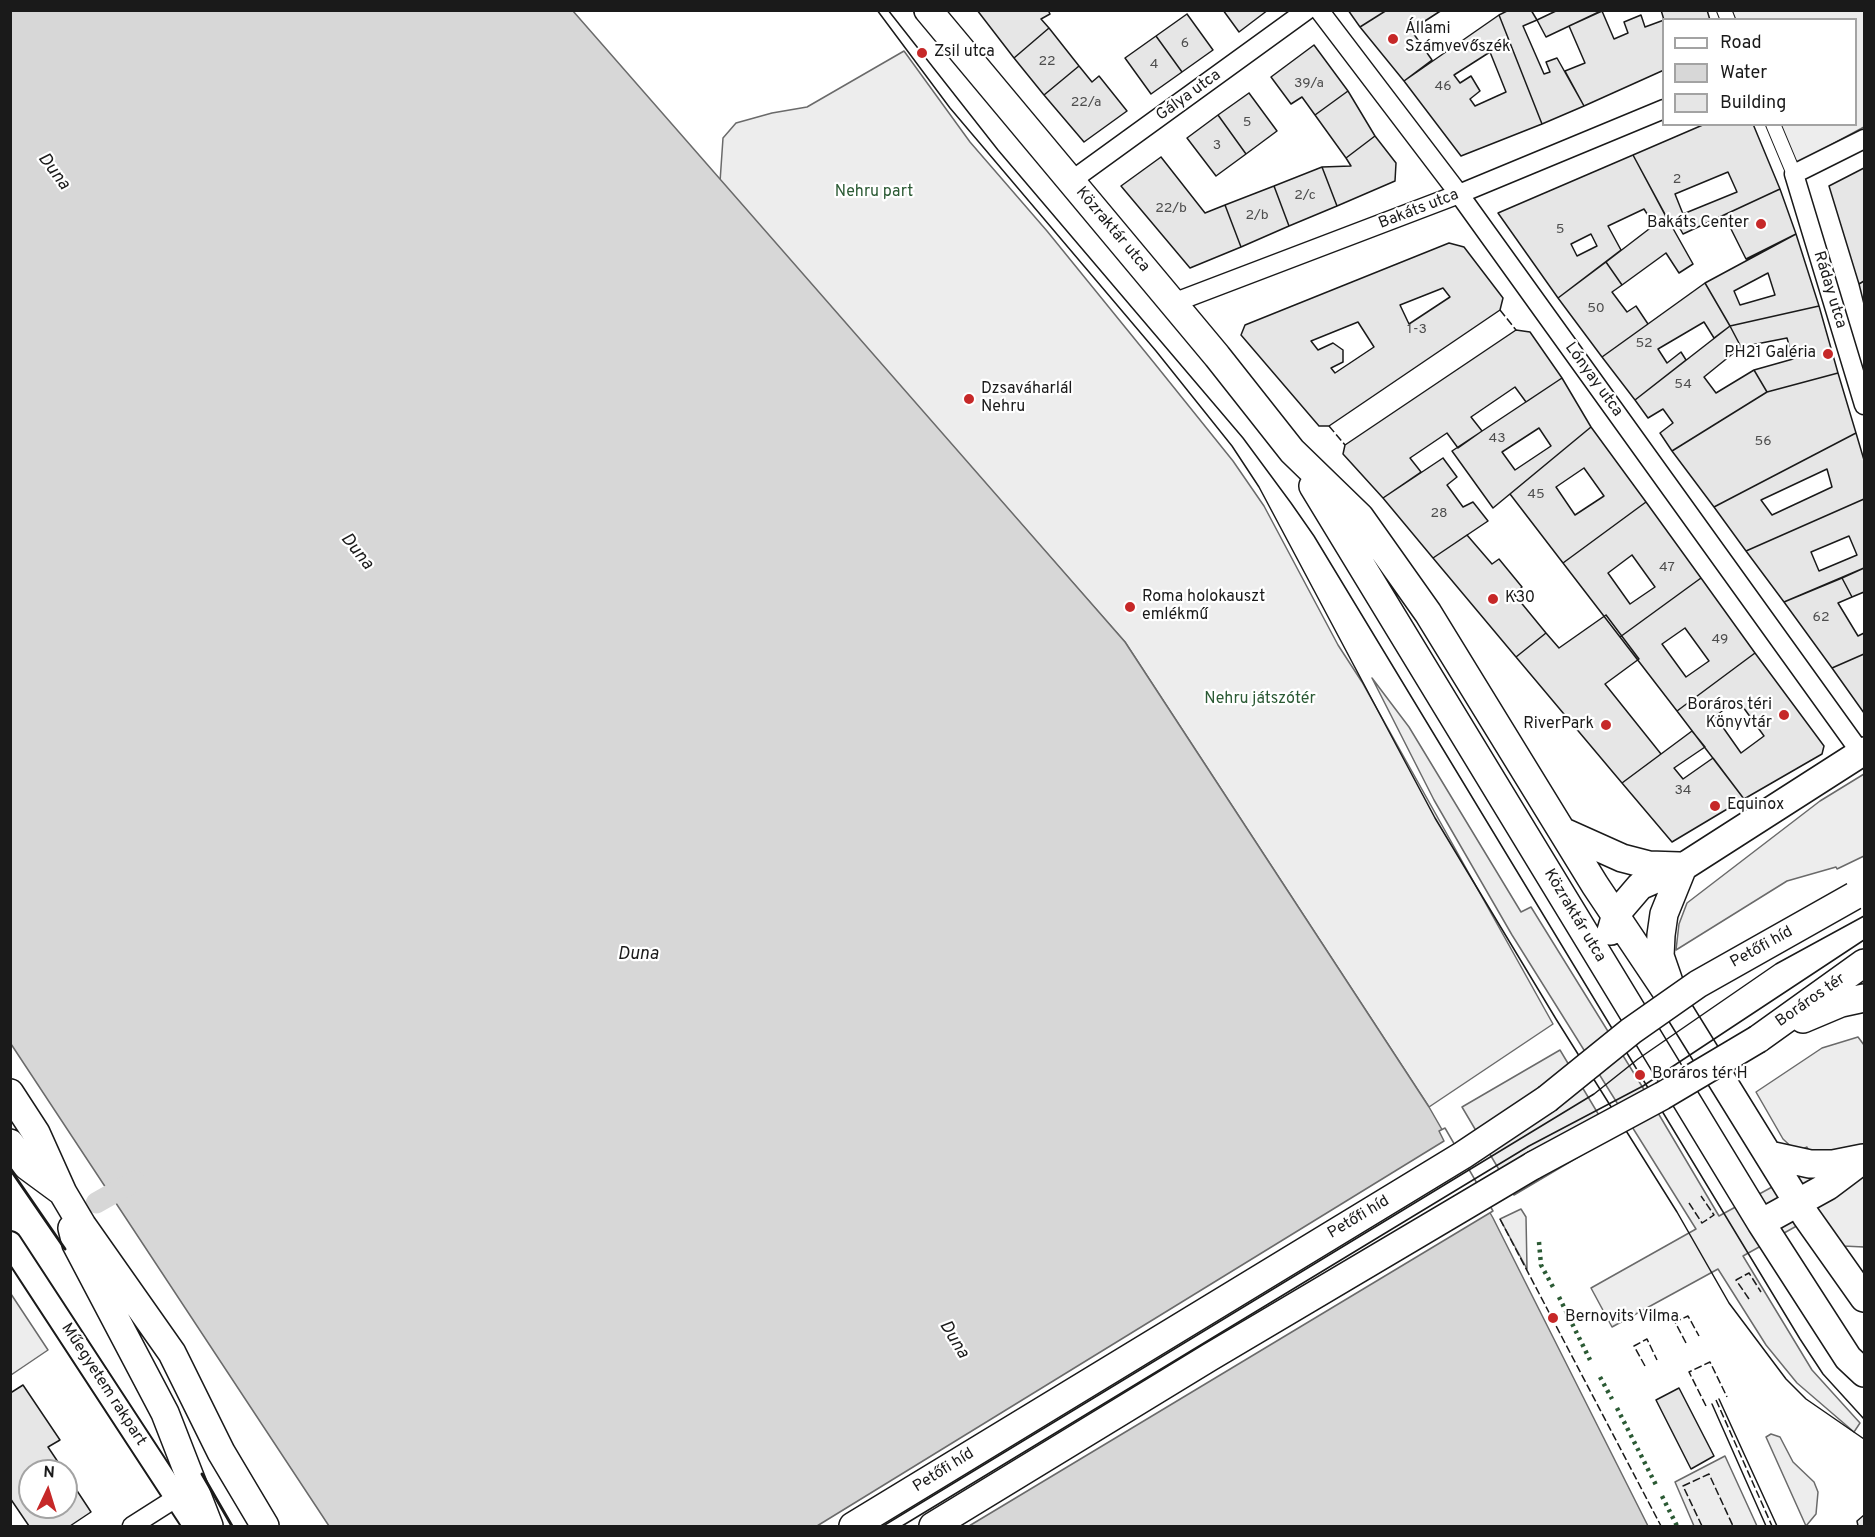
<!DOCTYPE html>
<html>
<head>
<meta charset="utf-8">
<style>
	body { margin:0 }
	#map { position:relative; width:1875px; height:1537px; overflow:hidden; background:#fff; font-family:Overpass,sans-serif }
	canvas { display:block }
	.frame { position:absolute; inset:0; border:12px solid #1a1a1a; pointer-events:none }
	.legend { position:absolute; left:1662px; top:18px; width:195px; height:108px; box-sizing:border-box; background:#fff; border:2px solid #a3a3a3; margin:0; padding:8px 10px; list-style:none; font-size:18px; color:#1a1a1a }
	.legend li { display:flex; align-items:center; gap:12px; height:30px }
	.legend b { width:30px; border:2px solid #a3a3a3 }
	.north { position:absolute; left:18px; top:1459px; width:60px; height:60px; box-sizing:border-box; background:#fff; border:2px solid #a3a3a3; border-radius:50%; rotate:4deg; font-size:16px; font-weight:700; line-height:24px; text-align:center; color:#1a1a1a }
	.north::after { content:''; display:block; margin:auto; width:21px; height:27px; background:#c62828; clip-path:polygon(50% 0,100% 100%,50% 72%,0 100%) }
</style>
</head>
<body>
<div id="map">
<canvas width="1875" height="1537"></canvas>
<div class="frame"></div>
<ul class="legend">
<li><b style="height:8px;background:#fff"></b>Road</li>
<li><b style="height:16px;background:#d7d7d7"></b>Water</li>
<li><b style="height:16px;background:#e6e6e6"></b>Building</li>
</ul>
<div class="north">N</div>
</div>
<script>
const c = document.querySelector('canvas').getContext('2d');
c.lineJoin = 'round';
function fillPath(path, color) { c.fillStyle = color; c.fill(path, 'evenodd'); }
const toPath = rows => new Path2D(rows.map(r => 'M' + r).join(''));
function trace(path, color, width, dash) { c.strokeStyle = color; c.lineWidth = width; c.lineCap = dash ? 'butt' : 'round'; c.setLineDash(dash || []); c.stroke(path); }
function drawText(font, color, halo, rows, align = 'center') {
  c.font = font + ' Overpass,sans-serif'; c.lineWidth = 4.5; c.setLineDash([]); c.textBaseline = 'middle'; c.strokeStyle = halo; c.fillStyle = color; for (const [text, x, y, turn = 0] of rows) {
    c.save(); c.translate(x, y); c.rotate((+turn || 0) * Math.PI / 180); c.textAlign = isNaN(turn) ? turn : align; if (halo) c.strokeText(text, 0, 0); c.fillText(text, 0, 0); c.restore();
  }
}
const built = toPath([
	[1732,11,1864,11,1864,127,1796,164,1780,125,1856,124,1856,20,1735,19,1732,11],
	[904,51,970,142,1047,231,1155,364,1233,461,1264,506,1338,645,1362,682,1553,1024,1429,1107,1125,642,720,182,723,138,736,123,772,113,807,107,904,51],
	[1372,678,1409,727,1521,912,1531,907,1648,1096,1719,1216,1816,1163,1807,1147,1797,1152,1783,1139,1756,1092,1822,1048,1858,1037,1864,1045,1864,1247,1843,1246,1802,1223,1743,1256,1812,1370,1860,1423,1854,1432,1797,1383,1766,1345,1718,1269,1612,1327,1591,1288,1696,1229,1512,935,1434,800,1372,678],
	[1864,774,1864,856,1837,869,1836,867,1787,881,1676,950,1679,924,1687,903,1820,801,1864,774],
	[1560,1050,1612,1137,1514,1195,1462,1107,1560,1050],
	[1521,1209,1526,1217,1527,1269,1500,1219,1521,1209],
	[11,1294,48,1350,11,1375,10,1375,11,1294],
	[1771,1434,1780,1437,1793,1462,1814,1482,1818,1492,1816,1514,1806,1526,1766,1437,1771,1434],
	[1725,1456,1757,1526,1694,1526,1675,1482,1725,1456]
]);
const water = toPath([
	[10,11,573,11,1125,642,1429,1107,1493,1218,1648,1526,329,1526,11,1044,10,11]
]);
const pier = toPath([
	[1445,1128,1493,1211,969,1526,817,1526,1444,1141,1439,1131,1445,1128]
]);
const canal = toPath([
	[96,1203,135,1181]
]);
const building = toPath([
	[977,10,1048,10,1050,14,1041,19,1049,28,1014,58,977,10],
	[1223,10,1268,10,1239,32,1223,10],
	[1348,10,1387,10,1360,27,1348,10],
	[1387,10,1442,10,1411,30,1432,60,1404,81,1360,27,1387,10],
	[1509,10,1531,10,1537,20,1523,26,1544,74,1550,72,1546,62,1557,58,1584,106,1542,124,1499,15,1509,10],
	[1558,10,1603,10,1546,37,1537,20,1558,10],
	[1661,10,1707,10,1710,20,1664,20,1661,10],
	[1602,11,1614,39,1628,33,1624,22,1641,15,1645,27,1664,20,1664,70,1584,106,1565,71,1585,63,1569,26,1602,11],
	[1187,14,1213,50,1182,72,1156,36,1187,14],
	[1499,15,1542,124,1461,156,1404,81,1499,15],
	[1490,52,1506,92,1475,106,1470,99,1480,91,1471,76,1460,83,1454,75,1490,52],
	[1049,28,1079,66,1044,95,1014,58,1049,28],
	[1156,36,1182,72,1151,94,1125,58,1156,36],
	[1314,45,1348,91,1315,115,1302,97,1291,104,1271,77,1314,45],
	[1079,66,1092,82,1099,76,1127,111,1084,142,1044,95,1079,66],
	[1348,91,1375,136,1346,158,1315,115,1348,91],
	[1249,93,1277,131,1246,154,1218,115,1249,93],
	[1218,115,1246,154,1216,176,1187,138,1218,115],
	[1705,124,1753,124,1780,189,1683,234,1678,225,1672,228,1633,155,1705,124],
	[1728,172,1737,192,1683,214,1675,194,1728,172],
	[1375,136,1396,163,1395,181,1337,206,1322,167,1351,166,1346,158,1375,136],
	[1633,155,1666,216,1654,225,1644,209,1608,226,1621,250,1558,298,1498,213,1633,155],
	[1591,234,1597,246,1577,256,1571,244,1591,234],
	[1161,157,1205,213,1225,205,1241,247,1190,268,1121,186,1161,157],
	[1322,167,1337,206,1289,226,1274,186,1322,167],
	[1864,168,1864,281,1859,284,1829,186,1864,168],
	[1274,186,1289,226,1241,247,1225,205,1274,186],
	[1780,189,1796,234,1746,259,1724,215,1780,189],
	[1666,216,1693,264,1679,273,1666,253,1622,285,1606,262,1666,216],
	[1796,234,1819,306,1730,326,1705,283,1796,234],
	[1768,273,1775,295,1740,305,1734,291,1768,273],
	[1449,243,1464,247,1503,298,1500,310,1329,426,1319,426,1241,335,1245,325,1449,243],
	[1443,288,1450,297,1409,324,1400,305,1443,288],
	[1358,322,1374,347,1335,373,1331,368,1343,362,1343,350,1333,343,1318,350,1311,341,1358,322],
	[1606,262,1622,285,1612,292,1627,312,1636,306,1648,324,1602,357,1558,298,1606,262],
	[1864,281,1864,304,1859,284,1864,281],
	[1705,283,1730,326,1714,338,1704,322,1658,349,1667,363,1681,352,1686,360,1635,400,1602,357,1705,283],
	[1819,306,1838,373,1767,392,1754,370,1793,359,1787,338,1741,347,1730,326,1819,306],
	[1730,326,1741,347,1704,377,1716,393,1754,370,1767,392,1672,451,1660,433,1673,423,1663,409,1648,418,1635,400,1730,326],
	[1516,330,1530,332,1562,378,1526,402,1515,387,1471,417,1482,431,1458,448,1447,433,1410,458,1421,472,1383,498,1343,454,1345,445,1516,330],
	[1838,373,1856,433,1714,507,1672,451,1767,392,1838,373],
	[1562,378,1591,427,1493,508,1452,451,1562,378],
	[1539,428,1551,446,1515,470,1502,452,1539,428],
	[1591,427,1646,502,1563,563,1510,494,1591,427],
	[1584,468,1604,496,1575,515,1556,487,1584,468],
	[1856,433,1864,460,1864,499,1746,551,1714,507,1856,433],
	[1827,469,1832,487,1772,515,1761,500,1827,469],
	[1443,458,1457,477,1447,485,1463,507,1473,502,1488,521,1433,558,1383,498,1443,458],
	[1864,499,1864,568,1784,602,1746,551,1864,499],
	[1849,536,1857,555,1819,571,1811,552,1849,536],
	[1646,502,1701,578,1620,637,1563,563,1646,502],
	[1632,555,1655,587,1630,604,1608,573,1632,555],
	[1467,535,1492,564,1499,559,1522,587,1514,594,1546,633,1516,657,1433,558,1467,535],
	[1864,568,1864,595,1864,592,1852,597,1842,578,1864,568],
	[1701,578,1755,653,1677,711,1620,637,1701,578],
	[1685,628,1709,661,1686,677,1662,644,1685,628],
	[1842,578,1852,597,1838,603,1858,636,1864,633,1864,654,1832,668,1784,602,1842,578],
	[1606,615,1639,659,1605,684,1661,754,1622,783,1516,657,1546,633,1559,648,1606,615],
	[1755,653,1824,746,1822,754,1744,799,1677,711,1755,653],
	[1738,700,1764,736,1741,753,1715,716,1738,700],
	[1864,654,1864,713,1832,668,1864,654],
	[1692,731,1705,747,1674,768,1683,779,1713,758,1744,799,1672,842,1622,783,1692,731],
	[23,1385,60,1440,48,1447,64,1471,30,1471,30,1507,66,1507,66,1474,91,1512,70,1526,29,1526,10,1498,10,1390,12,1392,23,1385],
	[1679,1388,1714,1456,1691,1469,1656,1400,1679,1388],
	[1864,1515,1864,1526,1858,1526,1857,1521,1864,1515]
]);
const pedestrian = toPath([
	[1724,10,1728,20],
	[1773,124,1794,174]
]);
const minor = toPath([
	[1319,10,1459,194,1861,753],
	[1864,139,1794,174,1864,405],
	[1071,181,1307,10],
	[1173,303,1459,194,1664,109],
	[132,1526,176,1498]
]);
const tertiary = toPath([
	[10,1243,195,1526]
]);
const secondary = toPath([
	[928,10,1217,356,1292,451,1360,517,1428,613,1595,885,1678,1009,1806,1216,1864,1298],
	[1313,486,1761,1223,1848,1358,1864,1373],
	[1564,832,1622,858,1649,865,1679,866],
	[1611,931,1616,914,1640,886,1683,867,1864,751],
	[1670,985,1660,956,1661,935,1664,914,1683,867],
	[1803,1019,1841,1003,1864,998],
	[1758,1039,1864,963],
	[10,1093,36,1133,63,1193,82,1225,172,1353,221,1452,265,1526],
	[10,1143,27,1166,61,1191],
	[1769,1155,1810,1164,1833,1164,1863,1158],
	[1761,1223,1828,1186,1864,1159],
	[72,1228,76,1244,165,1413,209,1526],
	[853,1526,1463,1155,1547,1099],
	[933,1526,1210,1357,1534,1165]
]);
const tram = toPath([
	[877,10,950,108,1156,351,1232,446,1259,487,1435,818,1556,1019,1677,1212,1729,1303,1786,1379,1806,1399,1864,1439],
	[888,10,998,150,1243,438,1291,503,1314,536,1800,1339,1823,1374,1864,1419],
	[1719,1399,1777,1526],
	[1712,1404,1766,1526],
	[883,1526,1594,1094,1638,1059,1776,964,1864,916],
	[902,1526,1529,1146,1643,1086,1864,940]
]);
const secondaryBridge = toPath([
	[1547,1099,1631,1031,1698,984,1854,896],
	[1534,1165,1662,1096,1758,1039]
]);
const hedge = toPath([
	[1539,1242,1541,1265,1553,1287],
	[1559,1297,1590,1360],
	[1600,1377,1612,1399],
	[1617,1408,1657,1487],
	[1662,1496,1677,1526]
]);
const fence = toPath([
	[1500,310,1516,330],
	[1329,426,1345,445],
	[1689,1203,1702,1223,1714,1215,1701,1196],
	[1500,1219,1661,1526],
	[1749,1299,1736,1280,1749,1273,1761,1292],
	[1686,1343,1675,1322,1688,1316,1699,1336],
	[1645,1366,1634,1346,1647,1339,1657,1360],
	[1716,1400,1772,1526],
	[1706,1406,1689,1372,1710,1362,1727,1397],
	[1702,1526,1683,1486,1709,1474,1733,1526]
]);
const wall = toPath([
	[10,1169,65,1249],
	[202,1474,232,1526]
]);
const markers = [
	[1393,39,6,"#c62828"],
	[922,53,6,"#c62828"],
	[1761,224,6,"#c62828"],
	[1828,354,6,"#c62828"],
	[969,399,6,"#c62828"],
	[1493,599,6,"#c62828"],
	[1130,607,6,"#c62828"],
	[1784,715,6,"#c62828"],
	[1606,725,6,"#c62828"],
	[1715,806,6,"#c62828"],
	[1640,1075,6,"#c62828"],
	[1553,1318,6,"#c62828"]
];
const numberNames = [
	["6",1185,44],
	["22",1047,62],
	["4",1154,65],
	["39/a",1309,84],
	["46",1443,87],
	["22/a",1086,103],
	["5",1247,123],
	["3",1217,146],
	["2",1677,180],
	["2/c",1305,196],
	["22/b",1171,209],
	["2/b",1257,216],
	["5",1560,230],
	["50",1596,309],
	["1-3",1417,330],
	["52",1644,344],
	["54",1683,385],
	["43",1497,439],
	["56",1763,442],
	["45",1536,495],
	["28",1439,514],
	["47",1667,568],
	["62",1821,618],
	["49",1720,640],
	["34",1683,791]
];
const poiNames = [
	["Állami",1405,30],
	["Számvevőszék",1405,48],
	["Zsil utca",934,53],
	["Bakáts Center",1749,224,"right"],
	["PH21 Galéria",1816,354,"right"],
	["Dzsaváharlál",981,390],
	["Nehru",981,408],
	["Roma holokauszt",1142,598],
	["emlékmű",1142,616],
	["K30",1505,599],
	["Boráros téri",1772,706,"right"],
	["Könyvtár",1772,724,"right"],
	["RiverPark",1594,725,"right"],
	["Equinox",1727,806],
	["Boráros tér H",1652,1075],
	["Bernovits Vilma",1565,1318]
];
const streetNames = [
	["Gálya utca",1189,96,-36],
	["Bakáts utca",1419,210,-21],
	["Közraktár utca",1112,230,50],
	["Ráday utca",1829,290,73],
	["Lónyay utca",1593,380,54],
	["Közraktár utca",1574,916,59],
	["Petőfi híd",1762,948,-29],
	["Boráros tér",1811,1001,-35],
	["Petőfi híd",1359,1218,-31],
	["Műegyetem rakpart",103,1385,57],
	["Petőfi híd",944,1471,-32]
];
const parkNames = [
	["Nehru part",874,193],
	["Nehru játszótér",1260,700]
];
const waterNames = [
	["Duna",53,172,53],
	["Duna",356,552,51],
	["Duna",638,955],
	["Duna",953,1340,59]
];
fillPath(built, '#ededed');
trace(built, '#6a6a6a', 1.5);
fillPath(water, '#d7d7d7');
trace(water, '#6a6a6a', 1.5);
fillPath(pier, '#fff');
trace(pier, '#6a6a6a', 1.5);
trace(canal, '#d7d7d7', 21);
fillPath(building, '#e6e6e6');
trace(building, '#1a1a1a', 1.5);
trace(pedestrian, '#1a1a1a', 16);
trace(minor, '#1a1a1a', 21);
trace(tertiary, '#1a1a1a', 26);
trace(secondary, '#1a1a1a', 30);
trace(pedestrian, '#fff', 14);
trace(minor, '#fff', 18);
trace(tertiary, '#fff', 22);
trace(secondary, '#fff', 27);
trace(tram, '#1a1a1a', 1.5);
trace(secondaryBridge, '#1a1a1a', 30, []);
trace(secondaryBridge, '#fff', 27);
trace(hedge, '#2b5a34', 4.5, [3, 4.5]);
trace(fence, '#1a1a1a', 1.5, [8, 3]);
trace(wall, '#1a1a1a', 3);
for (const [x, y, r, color] of markers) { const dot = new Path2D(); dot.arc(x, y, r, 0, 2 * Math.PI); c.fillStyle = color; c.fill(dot); trace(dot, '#fff', 2); }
drawText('14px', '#4d4d4d', null, numberNames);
drawText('16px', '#1a1a1a', '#fff', poiNames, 'left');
drawText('16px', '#1a1a1a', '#fff', streetNames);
drawText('16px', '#2b5a34', '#fff', parkNames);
drawText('italic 18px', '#1a1a1a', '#fff', waterNames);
</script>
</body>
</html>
